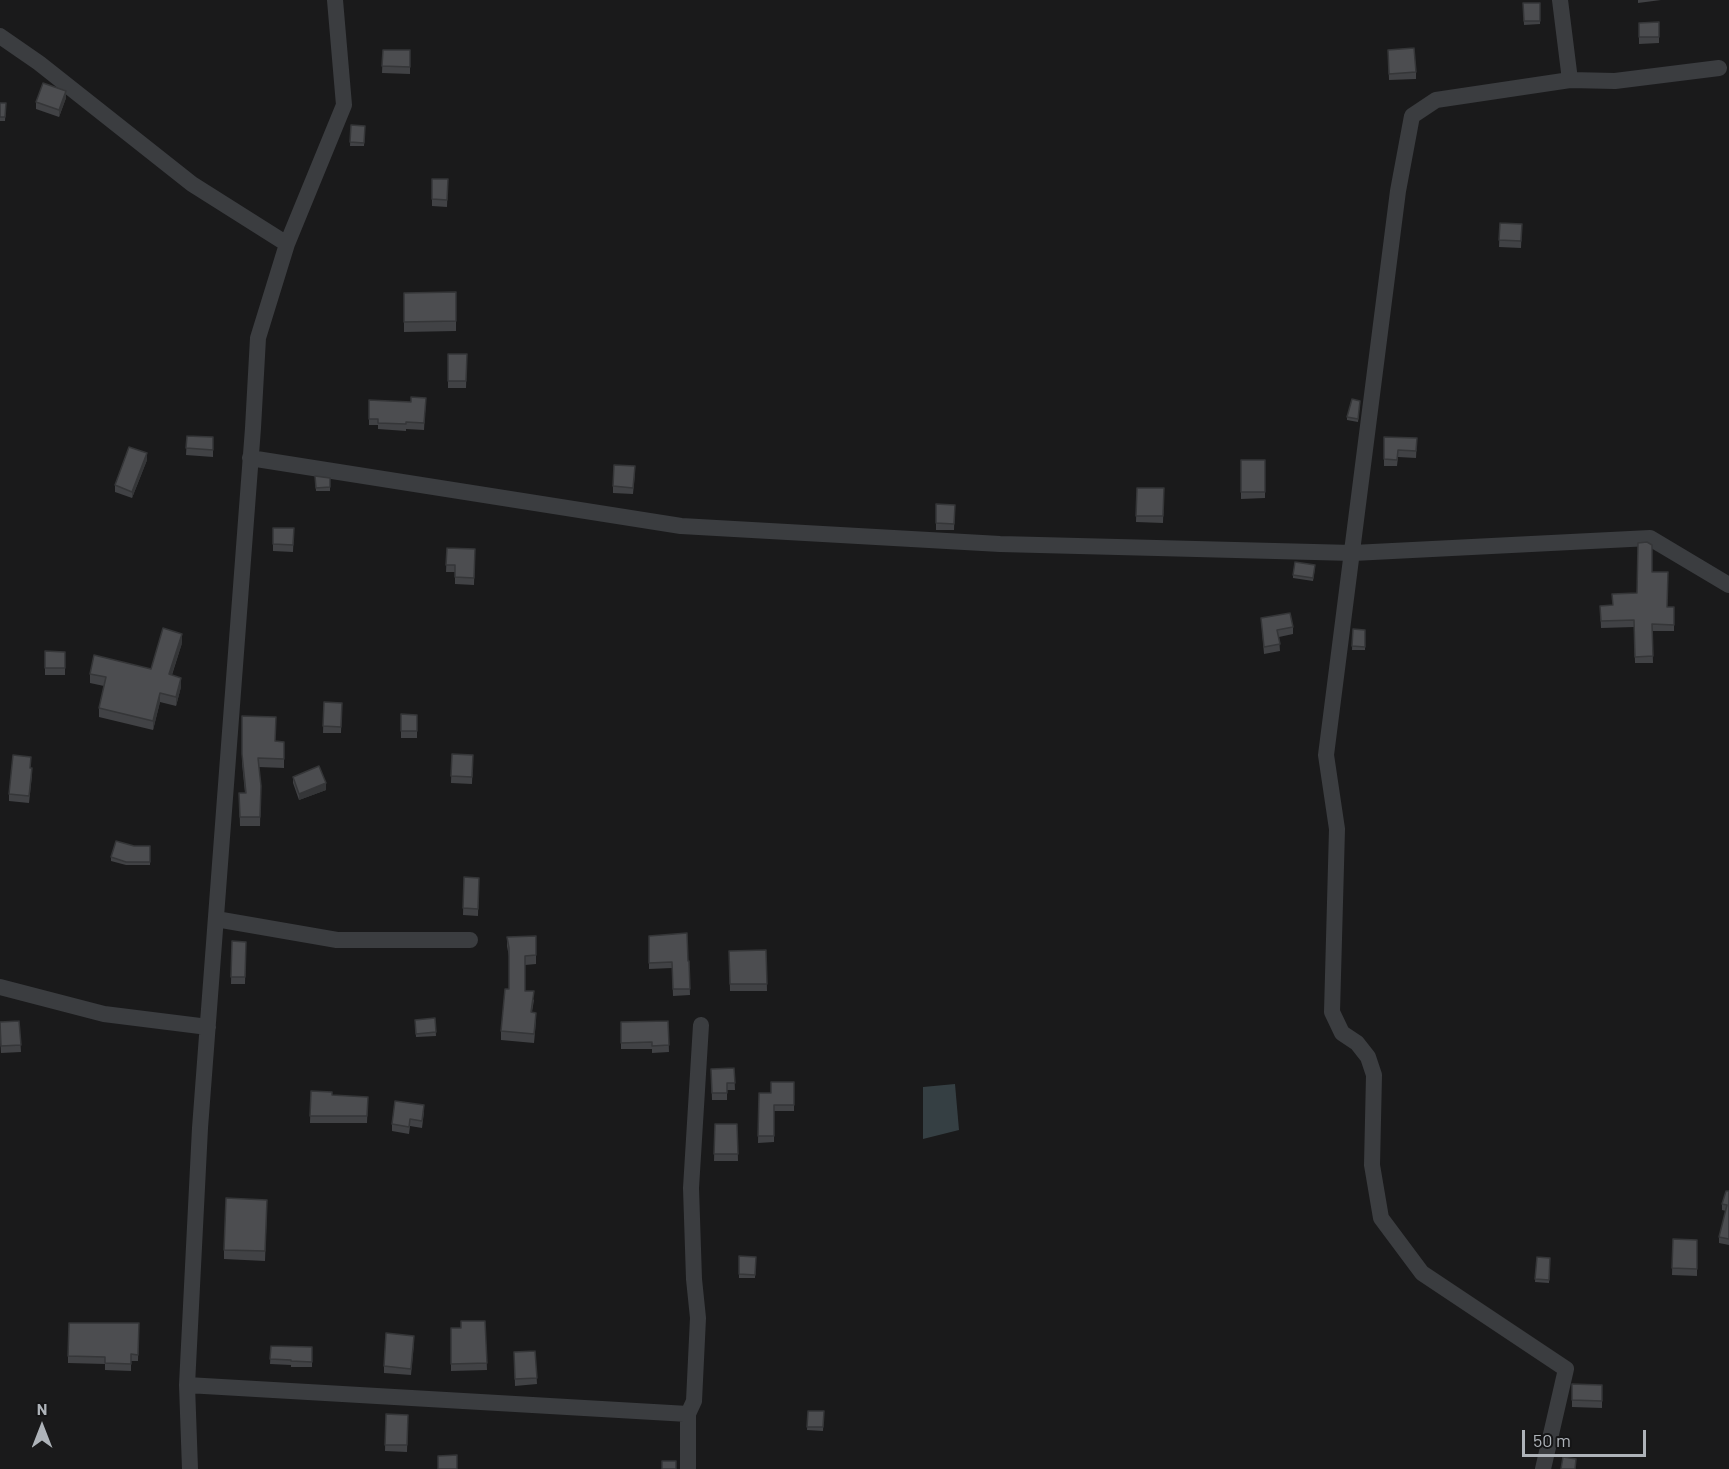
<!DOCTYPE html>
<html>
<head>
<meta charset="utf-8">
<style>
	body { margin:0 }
	#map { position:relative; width:1729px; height:1469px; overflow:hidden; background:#1a1a1b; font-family:Barlow,sans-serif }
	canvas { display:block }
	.north { position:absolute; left:12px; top:1397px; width:60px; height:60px; -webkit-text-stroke:4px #151516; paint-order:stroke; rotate:0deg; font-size:16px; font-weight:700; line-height:24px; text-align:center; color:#aeb3b9 }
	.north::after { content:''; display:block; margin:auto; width:21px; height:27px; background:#aeb3b9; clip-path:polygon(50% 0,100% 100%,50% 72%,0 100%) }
	.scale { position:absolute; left:1522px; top:1430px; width:124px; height:27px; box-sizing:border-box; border:3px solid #aeb3b9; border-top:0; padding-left:8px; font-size:18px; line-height:21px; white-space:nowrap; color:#aeb3b9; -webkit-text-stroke:4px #151516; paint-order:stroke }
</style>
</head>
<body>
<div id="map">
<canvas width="1729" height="1469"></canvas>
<div class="north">N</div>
<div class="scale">50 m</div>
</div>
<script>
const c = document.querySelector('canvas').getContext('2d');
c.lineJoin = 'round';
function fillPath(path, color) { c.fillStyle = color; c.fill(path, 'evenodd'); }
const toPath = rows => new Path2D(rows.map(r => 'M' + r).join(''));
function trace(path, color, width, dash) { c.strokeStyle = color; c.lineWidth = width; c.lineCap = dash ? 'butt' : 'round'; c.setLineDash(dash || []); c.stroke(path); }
const water = toPath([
	[955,1084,959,1130,923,1139,923,1087]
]);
const minor = toPath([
	[1560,0,1570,80],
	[0,36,39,63,192,184,287,244],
	[250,458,681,526,1000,544,1353,553,1650,538,1729,585],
	[216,919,337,940,470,940],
	[0,987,104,1014,208,1027],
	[187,1385,688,1414],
	[190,1469,187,1385,200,1128,253,428,258,338,287,244,344,105,335,0],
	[688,1469,688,1414,694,1401,698,1318,694,1279,691,1188,701,1025],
	[1543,1469,1566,1369,1422,1273,1381,1218,1372,1165,1374,1075,1368,1057,1357,1043,1342,1033,1332,1012,1337,829,1326,755,1398,191,1412,116,1436,100,1570,80,1615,81,1719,68]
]);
const wall = toPath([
	[1638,0,1661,0,1638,3],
	[1523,3,1540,3,1540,24,1524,25],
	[1659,22,1659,43,1639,44,1639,23],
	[383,50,410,50,410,74,382,73],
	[1388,50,1416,72,1416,79,1389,80],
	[66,98,59,117,36,109,36,102],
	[0,103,6,103,5,121,0,121],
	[351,125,365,126,364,146,350,146],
	[432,179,448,179,447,207,432,206],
	[1500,223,1522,224,1521,248,1499,247],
	[456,292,456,331,404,332,404,293],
	[448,354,467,354,466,388,448,388],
	[426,398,424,430,406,429,406,431,378,429,378,425,369,425,369,400,411,402],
	[1360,401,1358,422,1347,420,1347,417],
	[187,436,213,437,213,457,186,455],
	[1384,437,1417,438,1416,458,1398,457,1397,466,1384,466],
	[147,460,132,498,115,492,115,485],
	[1241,460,1265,460,1265,498,1241,499],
	[635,473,633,494,613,493,613,486],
	[315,476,330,478,330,491,316,491],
	[1137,488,1164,488,1163,523,1136,522],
	[936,504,955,505,954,530,936,530],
	[273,528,294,528,293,552,273,551],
	[447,548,475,549,474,585,455,584,455,572,446,572],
	[1315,568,1313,581,1293,578,1293,575],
	[1652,572,1667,607,1674,607,1674,631,1652,631,1653,663,1635,663,1634,627,1601,628,1600,606,1612,605,1637,593],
	[1261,618,1293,627,1293,634,1279,637,1280,651,1264,654],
	[1353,629,1365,630,1365,650,1352,650],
	[182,643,172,675,181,687,176,706,160,702,153,730,99,717,99,708,104,686,90,683,90,674,151,669],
	[45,651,65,652,65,675,45,675],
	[324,702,342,703,341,733,323,733],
	[401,714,417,715,417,738,401,738],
	[242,716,276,741,284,742,284,768,259,767,261,786,260,826,240,826,239,793,245,793,242,763],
	[452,754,473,755,472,784,451,783],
	[30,768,32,775,29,803,9,801,9,794],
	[293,777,326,790,299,800,293,783],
	[134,846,150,846,150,865,126,865,111,861,111,857],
	[464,877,479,878,478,916,463,915],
	[536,936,536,964,525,965,525,991,534,1000,532,1012,536,1021,534,1043,501,1040,501,1031,509,989,509,957,507,946,507,937],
	[649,936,688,961,689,961,690,995,673,996,672,968,649,969],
	[232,941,246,942,245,984,231,984],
	[766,950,767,991,730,991,729,951],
	[435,1018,436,1036,416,1037,415,1020],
	[19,1021,21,1052,1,1053,0,1033],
	[668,1021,669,1052,652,1053,652,1049,621,1049,621,1022],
	[734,1068,735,1090,727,1090,727,1100,712,1100,711,1069],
	[794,1082,794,1111,774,1111,774,1142,758,1143,759,1093,771,1093],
	[311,1091,332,1095,368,1097,367,1123,310,1123],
	[424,1112,422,1128,410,1126,409,1134,392,1131,392,1124],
	[715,1124,737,1124,738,1161,714,1161],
	[1729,1191,1729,1245,1719,1243,1719,1237,1726,1211,1722,1210,1722,1204],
	[267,1209,265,1261,224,1259,224,1250],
	[1673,1239,1697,1240,1697,1276,1672,1275],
	[739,1256,756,1257,755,1278,739,1278],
	[1537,1257,1550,1258,1549,1283,1535,1282],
	[485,1321,487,1370,451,1371,451,1328,461,1328],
	[139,1323,138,1361,131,1361,131,1371,105,1370,105,1364,68,1363,68,1356],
	[414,1343,411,1375,384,1373,384,1366],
	[271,1346,312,1347,312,1367,291,1367,291,1365,270,1364],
	[535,1351,537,1384,515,1386,514,1352],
	[1572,1384,1602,1385,1602,1408,1572,1407],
	[808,1411,824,1411,823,1431,807,1430],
	[386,1414,408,1415,407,1452,385,1451]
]);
const shadedWall = toPath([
	[66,91,66,98,59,117,59,110],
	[147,453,147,460,132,498,132,492],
	[182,634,182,643,169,683,169,674],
	[181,678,181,687,176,706,176,697],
	[160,693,160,702,153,730,153,721],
	[326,783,326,790,299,800,299,794]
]);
const building = toPath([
	[1523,3,1540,3,1540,21,1524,21,1523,3],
	[1659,22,1659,37,1639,37,1639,23,1659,22],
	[1414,48,1416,72,1389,74,1388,50,1414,48],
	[383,50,410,50,410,67,382,66,383,50],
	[43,83,66,91,59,110,36,102,43,83],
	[0,103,6,103,5,117,0,117,0,103],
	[351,125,365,126,364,143,350,142,351,125],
	[432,179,448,179,447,200,432,199,432,179],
	[1500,223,1522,224,1521,241,1499,240,1500,223],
	[456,292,456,321,404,322,404,293,456,292],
	[448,354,467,354,466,381,448,381,448,354],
	[411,397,426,398,424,423,406,422,406,424,378,423,378,419,369,419,369,400,411,402,411,397],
	[1352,399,1360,401,1358,419,1347,417,1352,399],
	[187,436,213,437,213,450,186,448,187,436],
	[1384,437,1417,438,1416,451,1398,450,1397,460,1384,459,1384,437],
	[129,447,147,453,132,492,115,485,129,447],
	[1241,460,1265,460,1265,492,1241,492,1241,460],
	[614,465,635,466,633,488,613,486,614,465],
	[315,476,330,478,330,487,316,488,315,476],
	[1137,488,1164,488,1163,516,1136,516,1137,488],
	[936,504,955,505,954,524,936,523,936,504],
	[273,528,294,528,293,545,273,544,273,528],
	[1647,542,1652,545,1652,572,1668,572,1667,607,1674,607,1674,625,1652,624,1653,656,1635,657,1634,620,1601,621,1600,606,1613,605,1612,594,1637,593,1638,543,1647,542],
	[447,548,475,549,474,578,455,577,455,565,446,565,447,548],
	[1295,562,1315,565,1313,578,1293,575,1295,562],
	[1290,613,1293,627,1277,630,1280,644,1264,647,1261,618,1290,613],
	[163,628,182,634,169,674,181,678,176,697,160,693,153,721,99,708,106,677,90,674,94,655,151,669,163,628],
	[1353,629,1365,630,1365,647,1352,646,1353,629],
	[45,651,65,652,65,668,45,668,45,651],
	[324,702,342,703,341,727,323,726,324,702],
	[401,714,417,715,417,731,401,731,401,714],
	[242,716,276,717,275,741,284,742,284,759,258,758,261,786,260,817,240,817,239,793,246,793,242,754,242,716],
	[452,754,473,755,472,777,451,776,452,754],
	[13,755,31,757,30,768,32,768,29,796,9,794,13,755],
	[319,766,326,783,299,794,293,777,319,766],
	[116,841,134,846,150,846,150,862,126,862,111,857,116,841],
	[464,877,479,878,478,909,463,908,464,877],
	[687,933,688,961,689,961,690,989,673,989,672,962,649,963,649,936,687,933],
	[536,936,536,955,525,956,525,991,534,991,531,1012,536,1013,534,1034,501,1031,505,989,509,989,509,948,507,937,536,936],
	[232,941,246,942,245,977,231,977,232,941],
	[766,950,767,984,730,984,729,951,766,950],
	[435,1018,436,1032,416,1034,415,1020,435,1018],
	[19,1021,21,1045,1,1046,0,1022,19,1021],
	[668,1021,669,1045,652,1046,652,1042,621,1043,621,1022,668,1021],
	[734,1068,735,1083,727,1083,727,1093,712,1093,711,1069,734,1068],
	[771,1082,794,1082,794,1105,774,1105,774,1136,758,1136,759,1093,771,1093,771,1082],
	[311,1091,332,1092,332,1095,368,1097,367,1116,310,1116,311,1091],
	[395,1101,424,1105,422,1121,410,1119,409,1127,392,1124,395,1101],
	[715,1124,737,1124,738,1154,714,1154,715,1124],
	[1726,1191,1729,1191,1729,1239,1719,1237,1727,1205,1722,1204,1726,1191],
	[226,1198,267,1200,265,1251,224,1250,226,1198],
	[1673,1239,1697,1240,1697,1269,1672,1268,1673,1239],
	[739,1256,756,1257,755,1275,739,1274,739,1256],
	[1537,1257,1550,1258,1549,1280,1535,1279,1537,1257],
	[461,1321,485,1321,487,1363,451,1364,451,1328,461,1328,461,1321],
	[69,1323,139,1323,138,1355,131,1354,131,1364,105,1363,105,1357,68,1356,69,1323],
	[386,1333,414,1336,411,1369,384,1366,386,1333],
	[271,1346,312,1347,312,1362,291,1361,291,1360,270,1359,271,1346],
	[535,1351,537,1378,515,1379,514,1352,535,1351],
	[1572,1384,1602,1385,1602,1401,1572,1400,1572,1384],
	[808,1411,824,1411,823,1427,807,1427,808,1411],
	[386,1414,408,1415,407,1445,385,1445,386,1414],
	[457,1455,457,1469,438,1469,438,1456,457,1455],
	[1563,1457,1576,1459,1575,1469,1561,1469,1563,1457],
	[662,1461,676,1461,676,1469,662,1469,662,1461]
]);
fillPath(water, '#353f43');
trace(minor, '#3b3d40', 16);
fillPath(wall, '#414245');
fillPath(shadedWall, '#353638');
fillPath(building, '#4c4d50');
trace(building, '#353638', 1.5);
</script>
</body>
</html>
